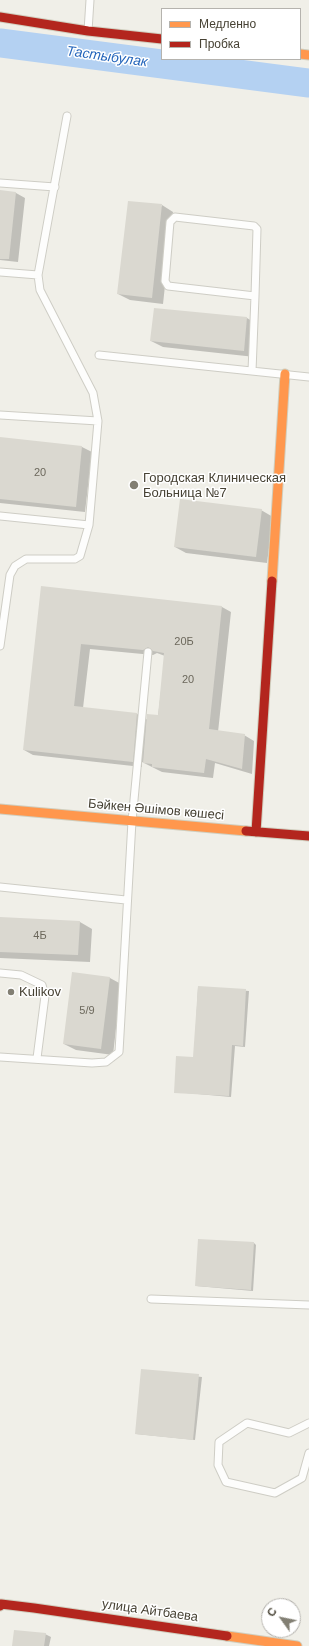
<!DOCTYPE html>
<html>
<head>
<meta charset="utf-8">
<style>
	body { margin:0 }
	#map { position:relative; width:309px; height:1646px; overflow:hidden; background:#f0efe8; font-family:Arial,sans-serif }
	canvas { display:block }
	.legend { position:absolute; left:161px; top:8px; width:140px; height:52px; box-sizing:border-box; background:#fff; border:1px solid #b5b3ae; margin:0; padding:5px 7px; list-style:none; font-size:12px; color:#474234 }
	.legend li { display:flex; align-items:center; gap:8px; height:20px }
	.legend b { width:20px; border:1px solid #b5b3ae }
	.north { position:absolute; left:261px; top:1598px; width:40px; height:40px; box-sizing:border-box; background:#fff; border:1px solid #b5b3ae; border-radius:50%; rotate:303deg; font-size:11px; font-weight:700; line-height:16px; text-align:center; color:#474234 }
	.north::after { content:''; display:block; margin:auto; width:14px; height:18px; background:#827f73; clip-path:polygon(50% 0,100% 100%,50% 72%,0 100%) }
</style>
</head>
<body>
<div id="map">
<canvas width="309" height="1646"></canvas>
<ul class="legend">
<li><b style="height:5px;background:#ff974d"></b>Медленно</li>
<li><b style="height:5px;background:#b3261e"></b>Пробка</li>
</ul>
<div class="north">С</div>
</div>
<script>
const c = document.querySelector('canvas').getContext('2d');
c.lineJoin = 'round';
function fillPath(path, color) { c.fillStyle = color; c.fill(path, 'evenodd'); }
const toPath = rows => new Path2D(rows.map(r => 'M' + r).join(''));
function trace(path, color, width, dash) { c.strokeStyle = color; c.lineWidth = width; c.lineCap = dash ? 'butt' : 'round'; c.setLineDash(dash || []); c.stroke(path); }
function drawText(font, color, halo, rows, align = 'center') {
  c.font = font + ' Arial,sans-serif'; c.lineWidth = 3; c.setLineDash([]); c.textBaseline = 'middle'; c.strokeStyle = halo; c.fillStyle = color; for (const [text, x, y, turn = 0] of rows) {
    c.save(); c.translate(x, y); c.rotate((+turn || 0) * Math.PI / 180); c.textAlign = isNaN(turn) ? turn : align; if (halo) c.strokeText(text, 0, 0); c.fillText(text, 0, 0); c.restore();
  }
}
const shadow = toPath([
	[0,191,16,193,25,198,18,262,0,260],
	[162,205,173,212,163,304,130,300,118,294],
	[155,309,247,318,258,325,255,357,163,347,151,341],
	[0,438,82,447,92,452,85,512,0,503],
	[261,510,273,517,267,563,186,553,175,547],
	[42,587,222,607,231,612,218,732,244,735,254,741,252,774,215,763,213,778,162,772,142,762,142,767,33,755,24,750],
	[90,649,153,655,157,653,165,656,158,716,148,720,137,714,83,708],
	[0,918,80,922,92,929,90,962,0,958],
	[73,973,110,978,121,984,113,1055,76,1050,64,1044],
	[198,987,249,991,245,1047,235,1046,231,1097,175,1092,194,1059],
	[254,1243,256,1245,253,1291,196,1286],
	[142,1370,202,1377,195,1440,136,1434],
	[45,1634,51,1637,49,1646,13,1646]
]);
const river = toPath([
	[0,43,309,83]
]);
const building = toPath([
	[0,190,16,192,9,259,0,259],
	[128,201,162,204,152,298,117,294],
	[154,308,247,317,244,351,150,341],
	[0,437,82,446,76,507,0,499],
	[180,499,262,509,256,557,174,547],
	[41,586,222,606,209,729,245,734,242,769,206,759,204,773,152,767,152,764,143,763,147,714,158,715,164,653,153,651,148,647,143,650,81,644,74,706,137,713,133,762,23,750],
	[0,917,80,921,78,955,0,952],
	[72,972,110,977,101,1049,63,1044],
	[198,986,246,989,243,1046,232,1045,229,1096,174,1093,176,1056,193,1057],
	[198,1239,254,1242,251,1290,195,1286],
	[141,1369,199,1374,193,1440,135,1434],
	[14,1630,46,1633,44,1646,12,1646]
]);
const lane = toPath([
	[88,31,90,0],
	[0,183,55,187],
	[0,272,38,275],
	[99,355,309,377],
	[252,371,255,296,257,229,254,226,175,217,170,222,165,281,168,286,255,296],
	[0,415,98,421],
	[0,516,89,525],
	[0,646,10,575,15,566,26,559,75,559,80,556,89,525,98,421,93,393,40,290,38,275,67,116],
	[0,887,126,900],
	[0,973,21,975,42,985,45,996,37,1058],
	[0,1057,92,1063,106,1062,119,1052,132,821,148,652],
	[151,1299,309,1305],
	[309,1423,289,1433,247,1423,219,1442,218,1465,226,1482,275,1493,302,1478,309,1453]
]);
const slow = toPath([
	[300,54,309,55],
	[272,581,285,374],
	[0,809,246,831],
	[227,1636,297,1646]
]);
const jam = toPath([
	[0,17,88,31,162,39],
	[246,831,309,836],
	[256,832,272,581],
	[0,1606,1,1604,34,1608,227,1636]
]);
const markers = [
	[134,485,5,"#827f73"],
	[11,992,4,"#827f73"]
];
const numberNames = [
	["20",40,473],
	["20Б",184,642],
	["20",188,680],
	["4Б",40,936],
	["5/9",87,1011]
];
const poiNames = [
	["Городская Клиническая",143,478],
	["Больница №7",143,493],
	["Kulikov",19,992]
];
const streetNames = [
	["Бәйкен Әшімов көшесі",156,810,5],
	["улица Айтбаева",150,1611,8]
];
const waterNames = [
	["Тастыбулак",107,57,8]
];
fillPath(shadow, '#0003');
trace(river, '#b4d1f2', 29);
fillPath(building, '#dad8d0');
trace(lane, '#cecdc5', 9);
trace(slow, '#d0cebe', 11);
trace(jam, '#d0cebe', 11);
trace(lane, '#fdfdfc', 7);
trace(slow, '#ff974d', 9);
trace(jam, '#b3261e', 9);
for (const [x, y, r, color] of markers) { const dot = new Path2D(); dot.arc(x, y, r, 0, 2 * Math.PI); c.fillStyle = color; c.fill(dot); trace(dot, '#fff', 1.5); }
drawText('11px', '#6c685c', null, numberNames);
drawText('13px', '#474234', '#fff', poiNames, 'left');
drawText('13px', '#474234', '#fff', streetNames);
drawText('italic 14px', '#2465bb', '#fff', waterNames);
</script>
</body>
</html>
